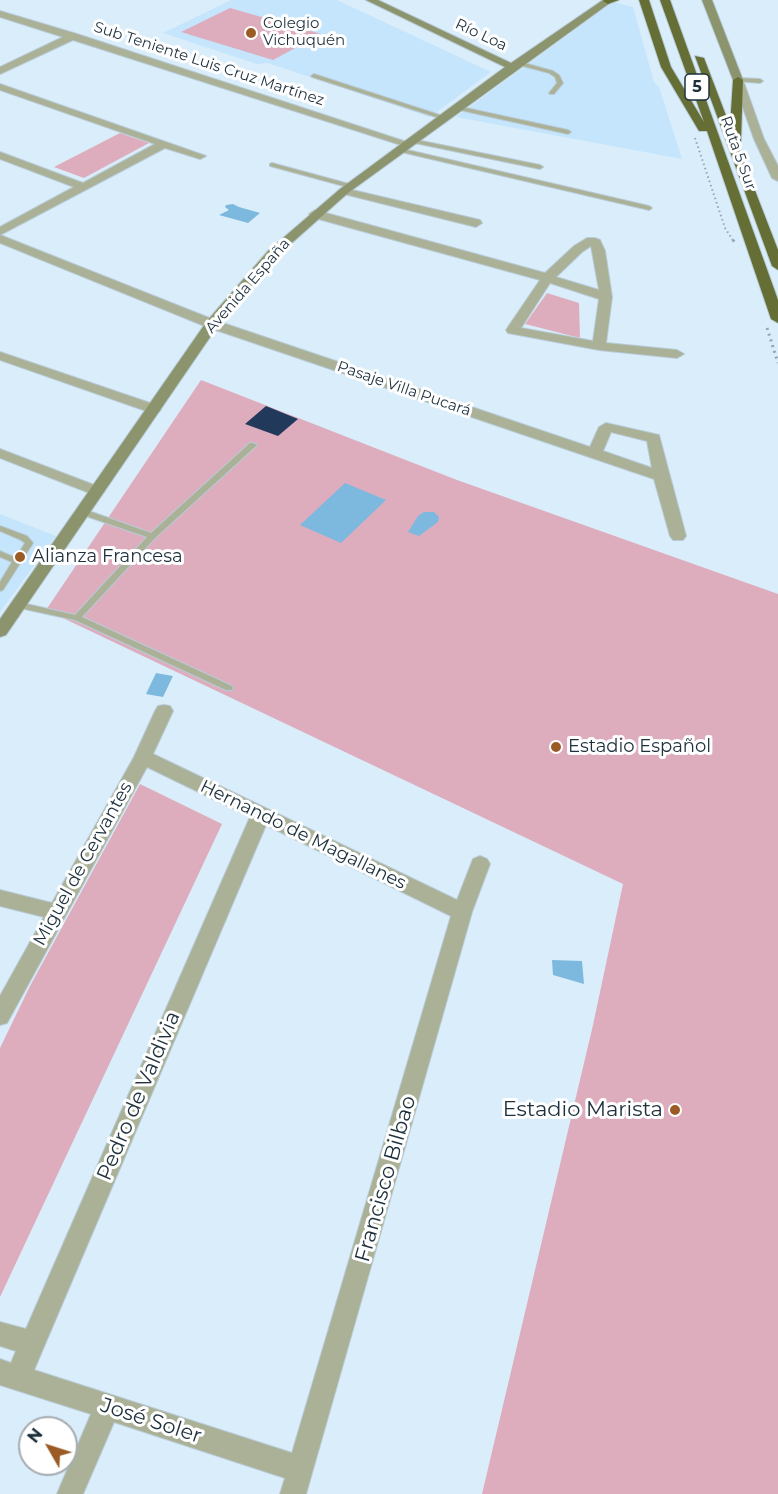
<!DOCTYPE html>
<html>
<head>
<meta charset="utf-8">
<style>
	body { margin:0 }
	#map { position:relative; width:778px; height:1494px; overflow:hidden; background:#daedfa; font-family:Montserrat,sans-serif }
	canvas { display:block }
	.north { position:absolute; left:18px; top:1416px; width:60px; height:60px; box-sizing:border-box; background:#fff; border:2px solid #a5acb1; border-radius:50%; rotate:309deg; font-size:16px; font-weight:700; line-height:24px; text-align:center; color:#1d303c }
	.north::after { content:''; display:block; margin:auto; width:21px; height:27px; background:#9b5b25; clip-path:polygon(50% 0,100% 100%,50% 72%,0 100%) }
</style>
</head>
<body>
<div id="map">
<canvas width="778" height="1494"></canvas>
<div class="north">N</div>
</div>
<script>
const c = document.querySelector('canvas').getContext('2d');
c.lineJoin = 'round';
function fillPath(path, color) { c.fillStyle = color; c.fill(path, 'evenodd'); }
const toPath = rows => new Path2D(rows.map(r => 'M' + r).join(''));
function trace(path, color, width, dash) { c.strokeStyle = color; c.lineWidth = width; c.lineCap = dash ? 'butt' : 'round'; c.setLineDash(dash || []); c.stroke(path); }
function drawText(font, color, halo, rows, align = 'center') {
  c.font = font + ' Montserrat,sans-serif'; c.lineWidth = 6; c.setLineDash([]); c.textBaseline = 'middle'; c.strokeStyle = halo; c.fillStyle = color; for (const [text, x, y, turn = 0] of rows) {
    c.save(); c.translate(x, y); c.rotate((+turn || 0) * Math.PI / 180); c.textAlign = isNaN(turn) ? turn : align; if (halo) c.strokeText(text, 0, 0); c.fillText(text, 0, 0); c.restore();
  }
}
const built = toPath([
	[231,0,337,0,491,72,430,117,268,63,257,64,163,33],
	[613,2,633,7,654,82,659,87,682,159,456,117],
	[0,514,56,536,0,612]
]);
const green = toPath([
	[230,8,321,34,273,60,181,32],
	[120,133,149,143,84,178,54,167],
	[547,293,579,303,580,338,525,324],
	[201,380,457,480,778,594,778,1494,482,1494,593,1025,623,884,46,610],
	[140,784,222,824,0,1297,0,1048,30,986]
]);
const water = toPath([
	[233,204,239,207,260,213,248,223,219,215,229,210,225,207,226,205],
	[345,483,386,500,341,543,300,525],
	[424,512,434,512,439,517,438,522,419,536,408,532,418,516],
	[156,673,173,676,163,697,146,694],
	[552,960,582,961,584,984,553,975]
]);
const building = toPath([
	[266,406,298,419,278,436,245,424]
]);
const pathFar1 = toPath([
	[695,138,725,228,734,242]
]);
const path = toPath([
	[733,240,735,243],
	[767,328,778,363]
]);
const service = toPath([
	[517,61,553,71,559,75,563,83,554,94,550,94,549,93,557,83,555,77,549,73,515,64,515,62,517,61],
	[314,74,446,117,447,118,442,119,312,77,311,76,314,74],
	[738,78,760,79,763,81,760,83,736,81,735,80,738,78],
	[457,106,568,130,571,132,568,134,455,109,455,107,457,106],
	[412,139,540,165,543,167,540,169,410,142,410,140,412,139],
	[399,148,649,206,652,208,649,210,397,151,397,149,399,148],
	[272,163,353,185,354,186,351,188,270,166,270,164,272,163],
	[250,443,253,443,257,445,155,538,82,617,232,686,233,688,232,690,226,690,75,620,15,607,14,605,18,602,75,615,147,537,80,514,80,510,86,510,151,533,250,443],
	[0,526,27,536,33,543,3,590,0,591,0,582,12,562,0,557,0,551,16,558,25,543,21,540,0,531,0,526]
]);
const minor = toPath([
	[0,11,77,34,413,144,404,146,73,40,0,74,0,67,63,37,0,17,0,11],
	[0,84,206,156,200,159,165,148,0,235,217,321,590,447,599,427,606,423,659,435,686,536,683,540,673,540,670,536,654,479,207,327,0,243,0,227,74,187,0,159,0,152,83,183,155,144,0,90,0,84],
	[611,432,647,441,652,468,603,451,611,432],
	[344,188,480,220,482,223,476,227,340,193,338,191,344,188],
	[315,210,545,273,574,246,587,238,595,238,600,240,605,251,612,297,606,343,677,350,684,354,677,358,599,350,508,333,506,330,540,280,311,217,309,214,315,210],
	[591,246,599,290,556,277,582,252,591,246],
	[550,283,599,299,593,341,521,328,550,283],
	[0,352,159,406,161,409,159,412,149,412,0,360,0,352],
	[0,449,102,488,105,491,97,496,92,494,0,458,0,449],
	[164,705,170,706,173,711,153,754,457,900,473,859,480,856,487,859,490,864,472,912,306,1494,280,1494,285,1478,114,1422,83,1494,57,1494,91,1414,0,1385,0,1359,11,1363,16,1351,0,1346,0,1322,26,1329,250,817,147,767,7,1023,0,1025,0,996,44,917,0,906,0,890,52,903,134,757,155,711,158,706,164,705],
	[266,825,451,916,292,1453,34,1370,266,825]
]);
const tertiary = toPath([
	[738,77,743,80,764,139,778,166,778,181,772,178,754,139,733,80,738,77]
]);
const secondary = toPath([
	[366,0,378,0,511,63,603,0,614,0,348,193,276,257,217,327,6,635,0,637,0,619,207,321,268,251,340,189,505,67,366,0],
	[702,0,712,0,743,80,742,82,733,80,702,0]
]);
const motorway = toPath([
	[619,0,608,4,603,1,604,0,619,0],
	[639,0,649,0,671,67,704,122,660,0,670,0,778,300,778,323,771,319,707,131,699,131,661,67,639,0],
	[695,56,704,58,730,126,733,80,738,77,743,80,741,141,737,144,778,250,778,270,772,266,695,56]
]);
const markers = [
	[251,33,6,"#9b5b25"],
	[20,557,6,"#9b5b25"],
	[556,747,6,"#9b5b25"],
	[675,1110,6,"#9b5b25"]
];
const farPoinames = [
	["Colegio",263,24],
	["Vichuquén",263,41]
];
const farStreetnames = [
	["Río Loa",481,35,25],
	["Sub Teniente Luis Cruz Martínez",209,64,18],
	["Ruta 5 Sur",738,153,70],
	["Avenida España",248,286,-49],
	["Pasaje Villa Pucará",404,389,19]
];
const shields = [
	[697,87,24]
];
const shieldNames = [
	["5",697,87]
];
const poiNames = [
	["Alianza Francesa",32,557],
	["Estadio Español",568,747]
];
const streetNames = [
	["Hernando de Magallanes",303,835,26],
	["Miguel de Cervantes",83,864,-61]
];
const nearStreetnames = [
	["Pedro de Valdivia",139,1096,-67],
	["Francisco Bilbao",386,1179,-74],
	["José Soler",151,1421,18]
];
const nearPoinames = [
	["Estadio Marista",663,1110]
];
fillPath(built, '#c4e5fc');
fillPath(green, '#ddadbd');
fillPath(water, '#7db9df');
fillPath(building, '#21395b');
trace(service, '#b8cbd8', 2);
trace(minor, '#b8cbd8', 2);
trace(tertiary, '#b8cbd8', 2);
trace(secondary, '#b8cbd8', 2);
trace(motorway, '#b8cbd8', 2);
trace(pathFar1, '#92a5b2', 2, [1.5, 3]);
trace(path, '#92a5b2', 3, [2, 4]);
fillPath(service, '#abb196');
fillPath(minor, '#abb196');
fillPath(tertiary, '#abb196');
fillPath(secondary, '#8c946d');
fillPath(motorway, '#656e34');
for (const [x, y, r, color] of markers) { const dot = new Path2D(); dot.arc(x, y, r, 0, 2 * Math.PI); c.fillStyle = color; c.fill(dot); trace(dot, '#fff', 2); }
drawText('15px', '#1d303c', '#fff', farPoinames, 'left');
drawText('15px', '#1d303c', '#fff', farStreetnames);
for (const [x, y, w] of shields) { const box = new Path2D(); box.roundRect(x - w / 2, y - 13, w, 26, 4.5); c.fillStyle = '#fff'; c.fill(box); trace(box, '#1d303c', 1.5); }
drawText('bold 16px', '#1d303c', null, shieldNames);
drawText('18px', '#1d303c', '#fff', poiNames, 'left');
drawText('18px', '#1d303c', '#fff', streetNames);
drawText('21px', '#1d303c', '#fff', nearStreetnames);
drawText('21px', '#1d303c', '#fff', nearPoinames, 'right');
</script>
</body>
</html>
